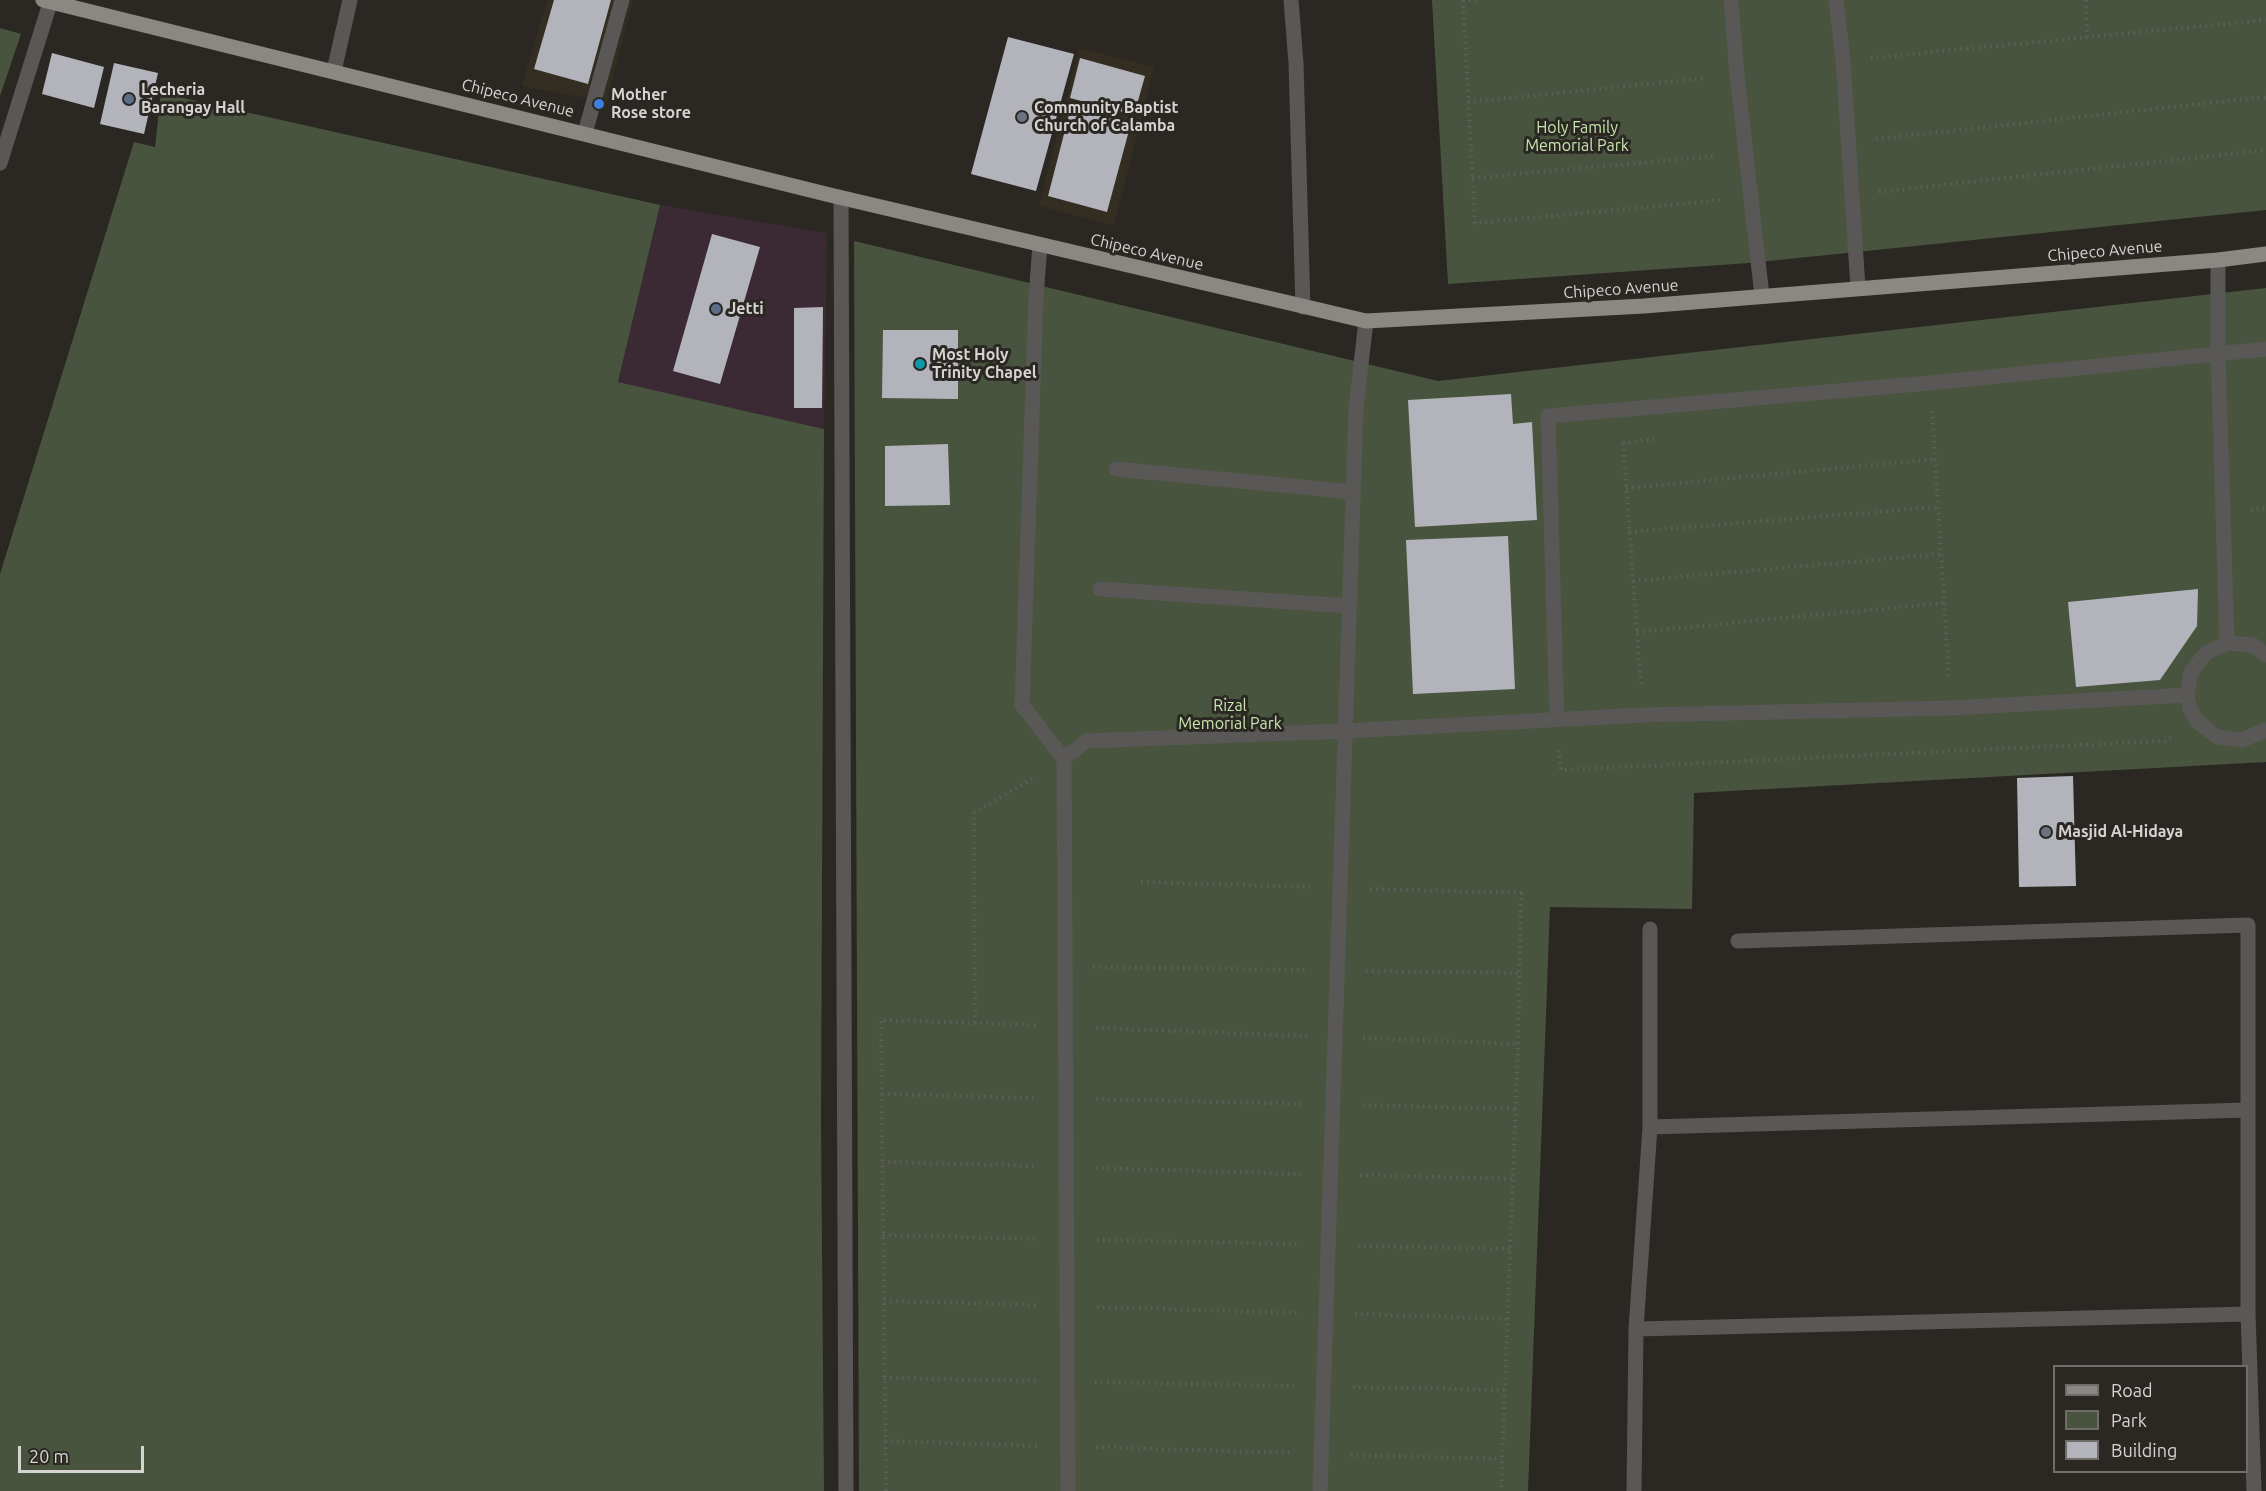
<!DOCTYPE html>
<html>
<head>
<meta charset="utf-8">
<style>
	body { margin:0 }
	#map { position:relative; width:2266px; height:1491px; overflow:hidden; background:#2b2823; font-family:Ubuntu,sans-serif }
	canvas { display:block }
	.legend { position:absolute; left:2053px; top:1365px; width:195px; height:108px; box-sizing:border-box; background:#2b2823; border:2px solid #6f6d69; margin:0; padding:8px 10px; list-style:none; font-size:18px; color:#d6d4d1 }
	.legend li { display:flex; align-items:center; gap:12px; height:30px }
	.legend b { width:30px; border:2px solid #6f6d69 }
	.scale { position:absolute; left:18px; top:1446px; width:126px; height:27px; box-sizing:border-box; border:3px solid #d6d4d1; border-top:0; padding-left:8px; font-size:18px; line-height:21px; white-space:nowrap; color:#d6d4d1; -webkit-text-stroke:4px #2b2823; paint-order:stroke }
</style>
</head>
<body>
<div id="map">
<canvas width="2266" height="1491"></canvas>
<ul class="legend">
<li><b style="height:8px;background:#8b8782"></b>Road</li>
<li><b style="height:16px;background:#48543e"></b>Park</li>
<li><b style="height:16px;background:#b3b4bb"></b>Building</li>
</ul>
<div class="scale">20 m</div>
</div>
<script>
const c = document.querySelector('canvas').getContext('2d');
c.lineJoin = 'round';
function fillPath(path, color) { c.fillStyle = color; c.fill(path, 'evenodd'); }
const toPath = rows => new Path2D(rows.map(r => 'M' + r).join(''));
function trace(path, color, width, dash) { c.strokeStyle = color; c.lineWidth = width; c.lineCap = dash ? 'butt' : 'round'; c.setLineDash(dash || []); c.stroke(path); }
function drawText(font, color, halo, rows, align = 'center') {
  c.font = font + ' Ubuntu,sans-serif'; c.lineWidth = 6; c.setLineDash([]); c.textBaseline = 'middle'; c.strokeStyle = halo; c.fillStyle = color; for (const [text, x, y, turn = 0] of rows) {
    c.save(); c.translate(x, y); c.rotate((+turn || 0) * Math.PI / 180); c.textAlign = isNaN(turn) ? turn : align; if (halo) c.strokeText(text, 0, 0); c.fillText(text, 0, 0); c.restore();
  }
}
const commercial = toPath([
	[660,205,827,233,824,429,618,382]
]);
const built = toPath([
	[547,0,633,0,607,102,522,86],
	[1079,48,1154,67,1114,226,1039,206]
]);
const green = toPath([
	[1432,0,2266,0,2266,210,1749,263,1448,284],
	[0,28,21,34,0,96],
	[161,93,660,205,618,382,824,429,821,1120,824,1491,0,1491,0,574,134,142,155,147],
	[854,241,1438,381,2266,288,2266,762,1694,793,1692,909,1550,907,1528,1491,859,1491]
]);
const building = toPath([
	[554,0,611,0,588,84,534,69],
	[1008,37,1074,54,1036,191,971,174],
	[52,53,104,67,94,108,42,94],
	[1080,58,1145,76,1134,115,1070,98],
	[114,63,158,73,144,134,100,124],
	[1071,107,1131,123,1107,212,1048,196],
	[712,234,760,247,720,384,673,371],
	[823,307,822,408,794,408,794,308],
	[883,330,958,330,958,399,882,398],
	[1511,394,1513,424,1532,422,1537,520,1415,527,1408,400],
	[948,444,950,505,885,506,885,446],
	[1508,536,1515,689,1413,694,1406,540],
	[2198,589,2197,626,2160,680,2076,687,2068,602],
	[2073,776,2076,886,2019,887,2017,778]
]);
const path = toPath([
	[1463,0,1475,223,1723,200],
	[2086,0,2087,37],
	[1463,1,1478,0],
	[1871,58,2266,20],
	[1468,102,1707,78],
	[1876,139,2266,97],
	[1472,178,1716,156],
	[1879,192,2266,150],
	[1932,411,1949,679],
	[1623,443,1658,439],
	[1623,443,1641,687],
	[1626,488,1935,459],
	[2251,510,2266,508],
	[1629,532,1938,507],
	[1633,581,1941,554],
	[1637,632,1944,603],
	[1559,750,1561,770,2165,741,2173,736],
	[1141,882,1311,887],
	[1370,889,1521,893,1518,1044,1501,1491],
	[1093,967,1308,970],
	[1366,971,1520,973],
	[975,1023,974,813,1035,777],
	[1096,1028,1307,1036],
	[1363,1038,1518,1044],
	[882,1094,1037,1098],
	[1096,1099,1304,1104],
	[1363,1105,1515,1109],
	[882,1162,1038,1166],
	[1096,1168,1301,1174],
	[1360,1175,1513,1179],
	[883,1235,1038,1239],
	[1097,1240,1299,1244],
	[1358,1246,1510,1249],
	[884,1301,1039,1305],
	[1097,1307,1297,1313],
	[1355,1314,1508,1319],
	[884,1378,1039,1381],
	[1095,1382,1294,1386],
	[1353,1387,1504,1390],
	[885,1441,1040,1446],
	[1096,1447,1292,1453],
	[1351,1455,1502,1459],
	[886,1491,881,1020,1037,1025]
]);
const minor = toPath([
	[1291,0,1296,63,1303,307],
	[1731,0,1737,75,1762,296],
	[1836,0,1843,60,1858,288],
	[334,71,350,0],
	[585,133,622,0],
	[0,163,51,0],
	[841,198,846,1491],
	[1040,245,1036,297,1022,705,1064,759,1068,1491],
	[2218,260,2218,354,2227,643],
	[1116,469,1353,492],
	[1100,589,1349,606],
	[2266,655,2253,645,2227,643,2206,653,2191,672,2187,695,2190,709,2197,721,2217,737,2242,740,2266,730],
	[1557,719,1548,416,1930,383,2266,349],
	[1064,759,1086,741,1344,731,1643,715,1951,708,2187,695],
	[1738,941,2248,925,2248,1314,2254,1491],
	[1650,1127,2248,1110],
	[1636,1329,2248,1314],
	[1320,1491,1356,408,1366,321],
	[1634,1491,1636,1329,1650,1127,1650,929]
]);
const major = toPath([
	[43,0,830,195,1366,321,1644,306,2218,260,2266,254]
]);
const markers = [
	[129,99,6,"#5c6f8a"],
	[599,104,6,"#3f7fe0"],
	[1022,117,6,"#6b7280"],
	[716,309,6,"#5c6f8a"],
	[920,364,6,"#0f9aa8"],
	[2046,832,6,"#6b7280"]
];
const poiNames = [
	["Lecheria",141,90],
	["Barangay Hall",141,108],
	["Mother",611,95],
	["Rose store",611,113],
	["Community Baptist",1034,108],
	["Church of Calamba",1034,126],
	["Jetti",728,309],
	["Most Holy",932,355],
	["Trinity Chapel",932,373],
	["Masjid Al-Hidaya",2058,832]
];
const streetNames = [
	["Chipeco Avenue",518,98,14],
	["Chipeco Avenue",2105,251,-5],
	["Chipeco Avenue",1147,252,13],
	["Chipeco Avenue",1621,289,-4]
];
const parkNames = [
	["Holy Family",1577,128],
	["Memorial Park",1577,146],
	["Rizal",1230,706],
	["Memorial Park",1230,724]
];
fillPath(commercial, '#3b2a34');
fillPath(built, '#332d22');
fillPath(green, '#48543e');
fillPath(building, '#b3b4bb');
trace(path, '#605e59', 4, [1.5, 4.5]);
trace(minor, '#5a5856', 15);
trace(major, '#8b8782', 15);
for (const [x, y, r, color] of markers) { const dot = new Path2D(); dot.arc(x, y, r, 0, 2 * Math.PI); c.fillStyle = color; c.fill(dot); trace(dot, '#2b2823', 2); }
drawText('bold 16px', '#d6d4d1', '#2b2823', poiNames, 'left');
drawText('16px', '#d6d4d1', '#2b2823', streetNames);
drawText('16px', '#c7e5ad', '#2b2823', parkNames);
</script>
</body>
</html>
